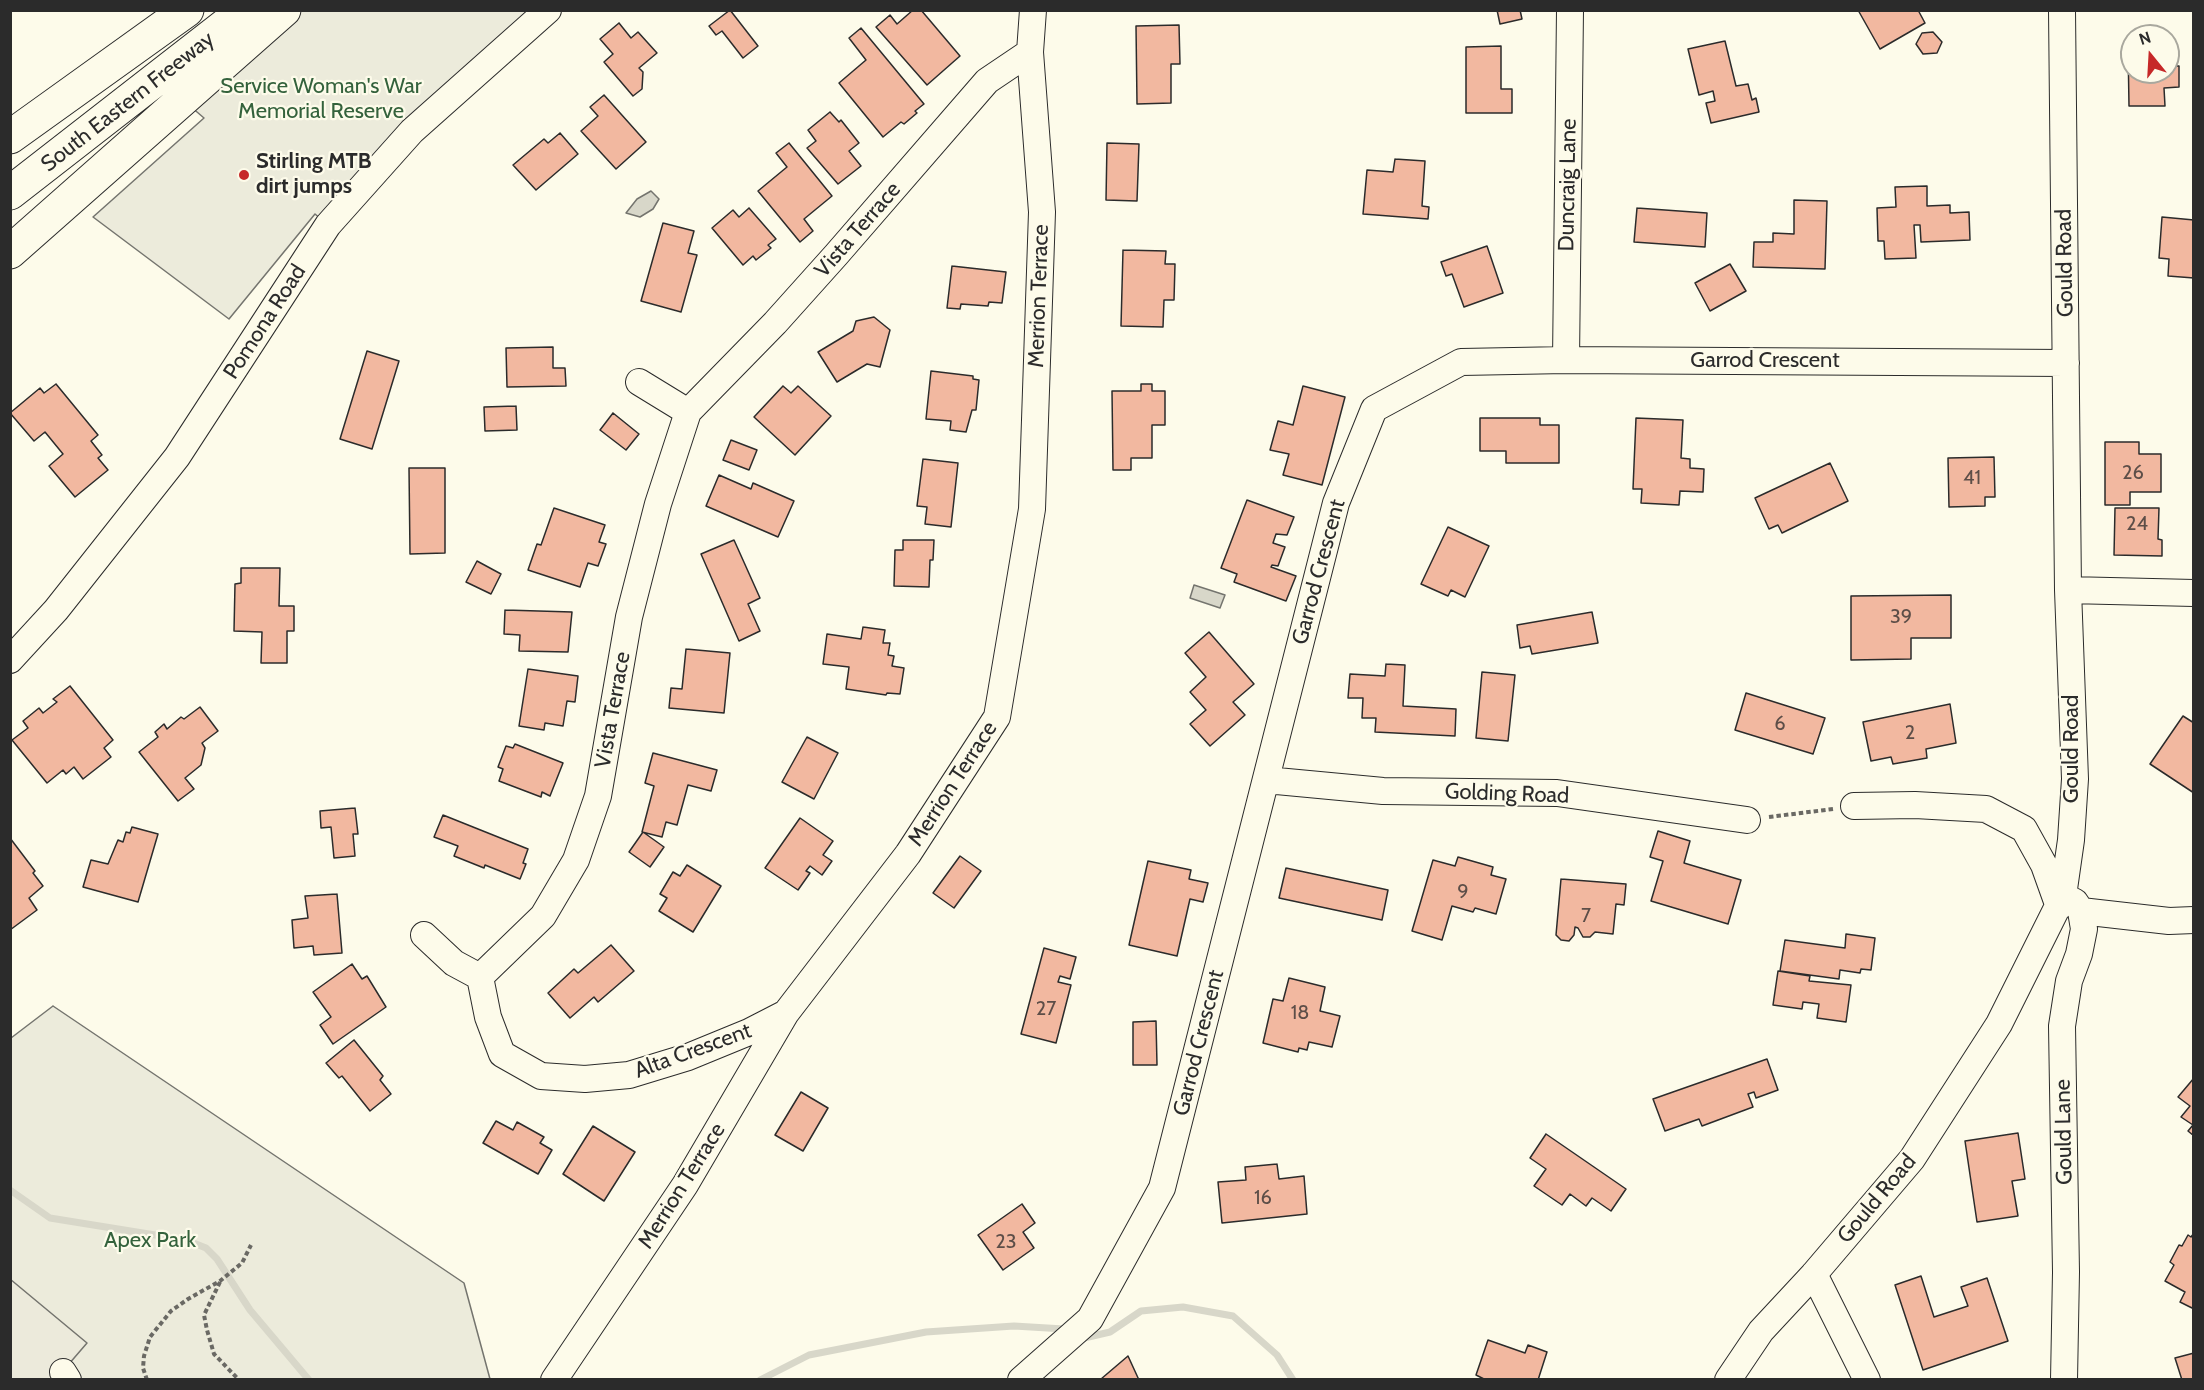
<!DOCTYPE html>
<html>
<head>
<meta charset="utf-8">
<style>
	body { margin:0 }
	#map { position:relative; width:2204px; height:1390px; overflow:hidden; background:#fdfbea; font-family:Cabin,sans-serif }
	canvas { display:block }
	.frame { position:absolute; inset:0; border:12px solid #2b2b2b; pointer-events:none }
	.north { position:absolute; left:2120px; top:24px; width:60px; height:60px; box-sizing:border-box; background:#fdfbea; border:2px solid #a9a89e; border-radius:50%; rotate:342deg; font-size:16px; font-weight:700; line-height:24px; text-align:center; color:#2b2b2b }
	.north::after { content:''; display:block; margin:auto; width:21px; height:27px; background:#c62828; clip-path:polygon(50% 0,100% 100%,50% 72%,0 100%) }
</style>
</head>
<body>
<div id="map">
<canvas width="2204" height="1390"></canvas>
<div class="frame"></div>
<div class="north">N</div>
</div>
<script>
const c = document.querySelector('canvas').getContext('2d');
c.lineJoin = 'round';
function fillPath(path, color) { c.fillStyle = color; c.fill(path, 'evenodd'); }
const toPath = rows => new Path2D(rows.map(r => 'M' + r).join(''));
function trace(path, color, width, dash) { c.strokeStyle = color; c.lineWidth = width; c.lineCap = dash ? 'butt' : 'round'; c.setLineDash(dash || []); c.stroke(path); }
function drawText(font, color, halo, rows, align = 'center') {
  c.font = font + ' Cabin,sans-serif'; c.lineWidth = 4.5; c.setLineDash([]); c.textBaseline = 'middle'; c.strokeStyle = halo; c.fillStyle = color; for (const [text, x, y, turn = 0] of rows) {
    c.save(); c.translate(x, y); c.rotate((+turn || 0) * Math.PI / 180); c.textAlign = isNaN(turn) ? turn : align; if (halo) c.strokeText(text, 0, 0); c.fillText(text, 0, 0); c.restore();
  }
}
const green = toPath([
	[284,11,548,11,328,225,315,214,229,319,93,217,204,118,183,100,284,11],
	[53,1006,464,1283,490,1379,11,1380,11,1038,53,1006]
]);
const parking = toPath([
	[10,1279,87,1343,56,1379,11,1379,10,1279]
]);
const water = toPath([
	[651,191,659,199,653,209,640,217,626,213,637,199,651,191],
	[1194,585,1225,595,1220,608,1190,598,1194,585]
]);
const stream = toPath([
	[10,1190,50,1218,186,1240,206,1248,217,1259,250,1310,309,1380],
	[1080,1339,1110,1332,1141,1311,1183,1307,1233,1316,1277,1355,1293,1380],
	[760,1380,809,1355,926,1332,1014,1326,1064,1329]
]);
const building = toPath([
	[730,10,758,46,743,58,722,31,716,35,709,26,730,10],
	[913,10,921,10,960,56,927,85,876,27,890,15,897,24,913,10],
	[1497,10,1520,10,1522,19,1500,24,1497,10],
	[1858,10,1918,10,1925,23,1880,49,1858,10],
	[619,23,631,38,638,32,657,53,639,68,643,72,642,89,633,96,604,62,613,54,600,39,619,23],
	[1179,25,1180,64,1171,64,1171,103,1137,104,1136,26,1179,25],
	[861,28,924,104,915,111,917,113,904,124,901,122,883,137,839,83,866,60,849,38,861,28],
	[1933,32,1942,42,1937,53,1923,54,1916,44,1922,33,1933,32],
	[1725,41,1736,86,1748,84,1752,100,1756,98,1759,112,1711,123,1706,103,1715,101,1713,91,1699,95,1688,49,1725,41],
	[2128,45,2132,45,2132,72,2168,72,2168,66,2179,66,2179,87,2164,88,2165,106,2129,106,2128,45],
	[1501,46,1501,89,1512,89,1512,113,1466,113,1466,47,1501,46],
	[604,95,646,142,616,169,581,131,598,116,590,107,604,95],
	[830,112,839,122,841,120,859,143,849,151,861,166,838,184,807,148,816,141,808,130,830,112],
	[560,133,578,154,536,190,513,165,544,139,548,143,560,133],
	[789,143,832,196,804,219,813,231,800,242,758,191,787,167,776,153,789,143],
	[1107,143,1139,144,1137,201,1106,200,1107,143],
	[1395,159,1425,161,1422,206,1429,207,1428,219,1363,214,1367,170,1393,172,1395,159],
	[1927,186,1927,206,1950,205,1950,213,1969,212,1970,240,1921,242,1920,225,1914,225,1916,258,1885,259,1884,241,1878,241,1877,208,1896,207,1895,187,1927,186],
	[1794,200,1827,201,1825,269,1753,267,1754,242,1773,242,1773,233,1794,234,1794,200],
	[749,208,776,239,768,245,771,248,756,260,753,256,743,265,712,228,733,210,739,217,749,208],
	[1637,208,1707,213,1705,247,1634,242,1637,208],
	[2162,217,2194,220,2194,278,2168,276,2169,259,2159,258,2162,217],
	[663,223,694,231,688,253,697,255,681,312,641,301,663,223],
	[1487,246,1503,293,1464,307,1452,274,1446,276,1441,262,1487,246],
	[1123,250,1166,251,1165,264,1175,264,1174,300,1164,300,1163,327,1121,326,1123,250],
	[1730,264,1746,291,1710,311,1695,283,1730,264],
	[952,266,1006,272,1002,303,989,302,988,306,961,304,960,309,947,308,952,266],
	[874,317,890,330,880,367,867,364,837,382,818,352,853,331,856,321,874,317],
	[553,347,553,368,565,368,566,386,507,387,506,348,553,347],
	[367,351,399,361,372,449,340,439,367,351],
	[931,371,973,376,973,379,979,380,976,410,972,410,966,432,950,430,951,421,926,419,931,371],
	[56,384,98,435,91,441,102,455,98,458,108,470,75,497,49,466,63,454,45,432,34,441,10,413,40,388,44,393,56,384],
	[1141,384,1152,384,1152,391,1165,391,1165,425,1152,425,1152,458,1131,458,1131,470,1113,470,1112,391,1141,391,1141,384],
	[783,386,791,393,798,386,831,416,795,455,754,417,783,386],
	[1303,386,1345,397,1322,485,1283,475,1289,454,1270,450,1278,421,1293,425,1303,386],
	[516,406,517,430,485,431,484,407,516,406],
	[613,413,639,434,626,450,600,430,613,413],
	[1480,418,1540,418,1540,425,1559,425,1559,463,1506,463,1506,451,1480,451,1480,418],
	[1636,418,1683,420,1681,458,1690,459,1690,468,1704,469,1703,492,1680,491,1679,505,1641,503,1642,489,1633,489,1636,418],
	[731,440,757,450,749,470,723,460,731,440],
	[2105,442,2139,442,2139,454,2161,454,2161,492,2130,492,2130,505,2105,505,2105,442],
	[1994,457,1995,497,1985,497,1985,506,1949,507,1948,458,1994,457],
	[923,459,958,463,951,527,925,524,927,507,917,506,923,459],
	[1830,463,1848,501,1782,533,1778,525,1769,529,1755,498,1830,463],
	[409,468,445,468,445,553,410,554,409,468],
	[719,475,751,489,753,483,794,501,778,537,706,506,719,475],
	[1247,500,1294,517,1287,535,1276,534,1273,543,1285,547,1278,566,1272,565,1271,567,1296,576,1286,601,1234,582,1237,574,1221,568,1247,500],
	[554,508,605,525,599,542,606,544,598,566,588,563,580,587,528,570,537,544,541,545,554,508],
	[2115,508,2159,508,2158,539,2162,540,2162,556,2114,555,2115,508],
	[1448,527,1489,546,1465,597,1451,590,1448,596,1421,584,1448,527],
	[734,540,760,598,748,604,760,631,739,641,701,554,734,540],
	[903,540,934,540,933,560,930,560,929,587,894,586,895,550,903,550,903,540],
	[477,561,501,574,491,594,466,582,477,561],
	[241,568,280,568,279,606,294,606,294,631,287,631,287,663,261,663,262,632,234,631,235,584,241,583,241,568],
	[1951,595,1951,638,1911,638,1911,659,1851,660,1851,596,1951,595],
	[505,610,572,612,568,652,519,651,520,635,504,634,505,610],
	[1592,612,1598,643,1532,654,1530,646,1520,648,1517,625,1592,612],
	[863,627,885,630,883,643,890,643,888,655,894,656,892,666,904,668,900,694,887,693,886,695,846,689,849,667,823,664,827,634,861,639,863,627],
	[1209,632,1254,684,1233,702,1245,715,1210,746,1190,724,1206,710,1190,692,1206,677,1185,653,1209,632],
	[686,649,730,653,724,713,669,708,671,688,682,689,686,649],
	[1386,664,1405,665,1403,706,1456,709,1455,736,1375,732,1376,718,1362,718,1363,698,1348,698,1350,674,1385,676,1386,664],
	[528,669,578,676,575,702,567,701,563,726,545,723,544,730,519,726,528,669],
	[1482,672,1515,675,1508,741,1476,738,1482,672],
	[70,686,113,740,104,748,111,757,83,779,74,767,66,774,63,770,47,783,12,740,28,728,23,721,39,708,43,713,57,702,53,699,70,686],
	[1746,693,1825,718,1813,754,1735,730,1746,693],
	[1950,704,1956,743,1926,749,1927,758,1893,764,1891,757,1871,761,1863,722,1950,704],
	[200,707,218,731,202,743,205,748,201,765,185,778,194,789,178,801,139,752,158,737,155,732,164,724,167,729,181,717,184,719,200,707],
	[2183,716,2194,723,2194,793,2150,764,2183,716],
	[807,737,838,753,814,799,782,782,807,737],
	[515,744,563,763,550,796,542,792,541,797,499,781,503,769,498,767,506,746,513,748,515,744],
	[653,753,717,770,711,791,688,785,677,825,666,822,662,837,642,832,654,786,645,783,653,753],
	[355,808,358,834,353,834,355,856,334,858,331,827,321,828,320,811,355,808],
	[443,815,528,849,523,863,526,864,520,879,485,865,484,868,454,856,458,846,434,837,443,815],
	[800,818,833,841,823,855,832,861,822,875,810,866,806,871,810,873,798,890,765,868,800,818],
	[132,827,158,834,138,902,83,887,91,860,108,864,118,840,123,842,126,832,130,833,132,827],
	[1658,831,1690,841,1684,863,1741,880,1728,924,1651,901,1663,861,1650,857,1658,831],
	[643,832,664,847,650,867,629,852,643,832],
	[10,838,35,871,33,873,43,886,29,898,37,910,10,930,10,838],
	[960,856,981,871,954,908,933,893,960,856],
	[1458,857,1493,867,1491,875,1506,879,1496,914,1475,908,1473,912,1452,906,1442,940,1412,931,1433,860,1455,866,1458,857],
	[1148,861,1191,870,1189,879,1208,883,1203,902,1190,899,1177,956,1129,945,1148,861],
	[687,865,721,886,693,932,659,911,667,898,660,894,673,872,680,876,687,865],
	[1286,868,1388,890,1382,920,1279,898,1286,868],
	[1561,879,1626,884,1624,905,1616,904,1613,934,1595,932,1590,937,1583,937,1578,928,1575,927,1574,935,1569,941,1561,940,1556,935,1561,879],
	[337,894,342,953,314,955,313,946,294,948,292,920,308,918,305,896,337,894],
	[1846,934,1875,938,1871,970,1861,969,1860,973,1840,970,1839,979,1780,971,1785,940,1845,948,1846,934],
	[611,945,634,971,598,1002,594,997,570,1018,548,993,574,969,578,973,611,945],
	[1044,948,1076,957,1070,979,1060,976,1058,982,1071,985,1056,1043,1021,1034,1044,948],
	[352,964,362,979,367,976,386,1007,333,1044,320,1025,331,1017,313,992,352,964],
	[1778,971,1810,976,1809,981,1851,985,1846,1022,1817,1018,1819,1004,1803,1002,1802,1009,1773,1005,1778,971],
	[1289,978,1325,987,1320,1011,1340,1016,1332,1047,1309,1042,1307,1050,1299,1048,1298,1052,1263,1043,1273,999,1283,1001,1289,978],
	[1156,1021,1157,1065,1133,1065,1133,1022,1156,1021],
	[354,1040,383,1076,380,1080,391,1094,370,1111,342,1076,339,1078,326,1063,354,1040],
	[1767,1059,1778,1090,1756,1098,1754,1092,1748,1094,1753,1107,1702,1126,1699,1119,1665,1131,1653,1099,1767,1059],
	[2194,1078,2194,1136,2188,1131,2193,1125,2181,1117,2190,1106,2178,1097,2194,1078],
	[801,1092,828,1108,803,1151,775,1135,801,1092],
	[496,1121,513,1130,517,1122,544,1137,540,1143,552,1150,538,1174,483,1143,496,1121],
	[593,1126,635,1152,604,1201,563,1174,593,1126],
	[2018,1133,2025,1179,2012,1181,2018,1216,1977,1222,1965,1141,2018,1133],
	[1546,1134,1626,1189,1611,1211,1592,1198,1586,1206,1570,1194,1562,1205,1534,1186,1546,1169,1530,1158,1546,1134],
	[1277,1164,1279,1179,1304,1176,1307,1214,1222,1223,1218,1182,1246,1180,1245,1167,1277,1164],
	[1022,1204,1035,1223,1023,1232,1034,1248,1003,1270,978,1235,1022,1204],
	[2194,1233,2194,1305,2192,1308,2180,1302,2185,1292,2165,1281,2174,1265,2170,1262,2179,1245,2182,1246,2188,1235,2191,1237,2194,1233],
	[1921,1276,1934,1317,1968,1306,1961,1287,1987,1278,2008,1341,1923,1370,1895,1285,1921,1276],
	[1488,1340,1525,1353,1528,1345,1547,1352,1538,1380,1486,1380,1476,1375,1488,1340],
	[2194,1353,2194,1380,2182,1380,2175,1358,2194,1353],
	[1128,1356,1139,1380,1101,1379,1128,1356]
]);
const path = toPath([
	[1769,817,1833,809],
	[220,1282,204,1315,207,1330,214,1354,239,1380],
	[147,1380,143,1368,144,1356,150,1337,171,1311,188,1299,220,1281,242,1263,251,1245]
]);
const minor = toPath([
	[1566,360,1570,10],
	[639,382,688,412],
	[2068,590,2194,593],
	[10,660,56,610,177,457,328,225,412,131,548,10],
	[1266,780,1383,791,1557,793,1747,820],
	[1854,806,1915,805,1986,809,2024,829,2044,865,2059,907],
	[2063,896,2075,902,2081,911,2084,929,2079,954,2069,981,2062,1026,2066,1272,2064,1380],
	[2081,911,2169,921,2194,920],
	[424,935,454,963,480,977,488,1017,502,1054,541,1076,585,1079,629,1075,688,1057,749,1032,786,1013],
	[480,977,543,916,576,860,598,796,629,617,658,504,688,412,775,323,836,255,987,81,1030,52],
	[1814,1274,1867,1380],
	[63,1372,68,1380],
	[554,1380,685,1185,786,1013,908,854,997,717,1032,509,1042,212,1030,52,1033,10],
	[1021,1380,1090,1319,1162,1188,1336,503,1374,409,1461,362,1566,360,2066,363],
	[1728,1380,1761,1331,1814,1274,1912,1159,1999,1024,2063,896,2071,840,2075,779,2068,590,2062,10]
]);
const highway = toPath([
	[10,137,187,10],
	[10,193,245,10],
	[10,252,284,10]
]);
const markers = [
	[244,175,6,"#c62828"]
];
const numberNames = [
	["26",2133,473],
	["41",1972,478],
	["24",2137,524],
	["39",1901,617],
	["6",1780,724],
	["2",1910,733],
	["9",1463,892],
	["7",1586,916],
	["27",1046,1009],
	["18",1300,1013],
	["16",1263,1198],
	["23",1006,1242]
];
const parkNames = [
	["Service Woman's War",321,87],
	["Memorial Reserve",321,112],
	["Apex Park",150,1241]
];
const streetNames = [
	["South Eastern Freeway",128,102,-38],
	["Duncraig Lane",1568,185,-89],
	["Vista Terrace",858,230,-49],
	["Gould Road",2065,263,-91],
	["Merrion Terrace",1039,296,-88],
	["Pomona Road",265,322,-57],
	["Garrod Crescent",1765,361],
	["Garrod Crescent",1319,572,-75],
	["Vista Terrace",613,710,-80],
	["Gould Road",2072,749,-90],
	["Merrion Terrace",953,784,-57],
	["Golding Road",1507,794,2],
	["Garrod Crescent",1199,1043,-76],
	["Alta Crescent",693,1051,-20],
	["Gould Lane",2064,1132,-91],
	["Merrion Terrace",682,1186,-58],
	["Gould Road",1877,1199,-50]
];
const poiNames = [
	["Stirling MTB",256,162],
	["dirt jumps",256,187]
];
fillPath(green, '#ecebdb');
trace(green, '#74746e', 1.5);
fillPath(parking, '#eceadb');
trace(parking, '#74746e', 1.5);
fillPath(water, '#d8d7c9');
trace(water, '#74746e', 1.5);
trace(stream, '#d8d7c9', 7);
fillPath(building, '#f2b8a0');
trace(building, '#2b2b2b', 1.5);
trace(minor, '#2b2b2b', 28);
trace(highway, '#2b2b2b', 35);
trace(path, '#6a6964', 4, [4.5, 3]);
trace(minor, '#fdfbea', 26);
trace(highway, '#fdfbea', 33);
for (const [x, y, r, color] of markers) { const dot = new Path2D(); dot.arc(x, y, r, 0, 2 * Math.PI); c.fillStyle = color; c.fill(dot); trace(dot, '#fdfbea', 2); }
drawText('20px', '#5d4e48', null, numberNames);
drawText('22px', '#34623c', '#fdfbea', parkNames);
drawText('22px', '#2b2b2b', '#fdfbea', streetNames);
drawText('bold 22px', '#2b2b2b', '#fdfbea', poiNames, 'left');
</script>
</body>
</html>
